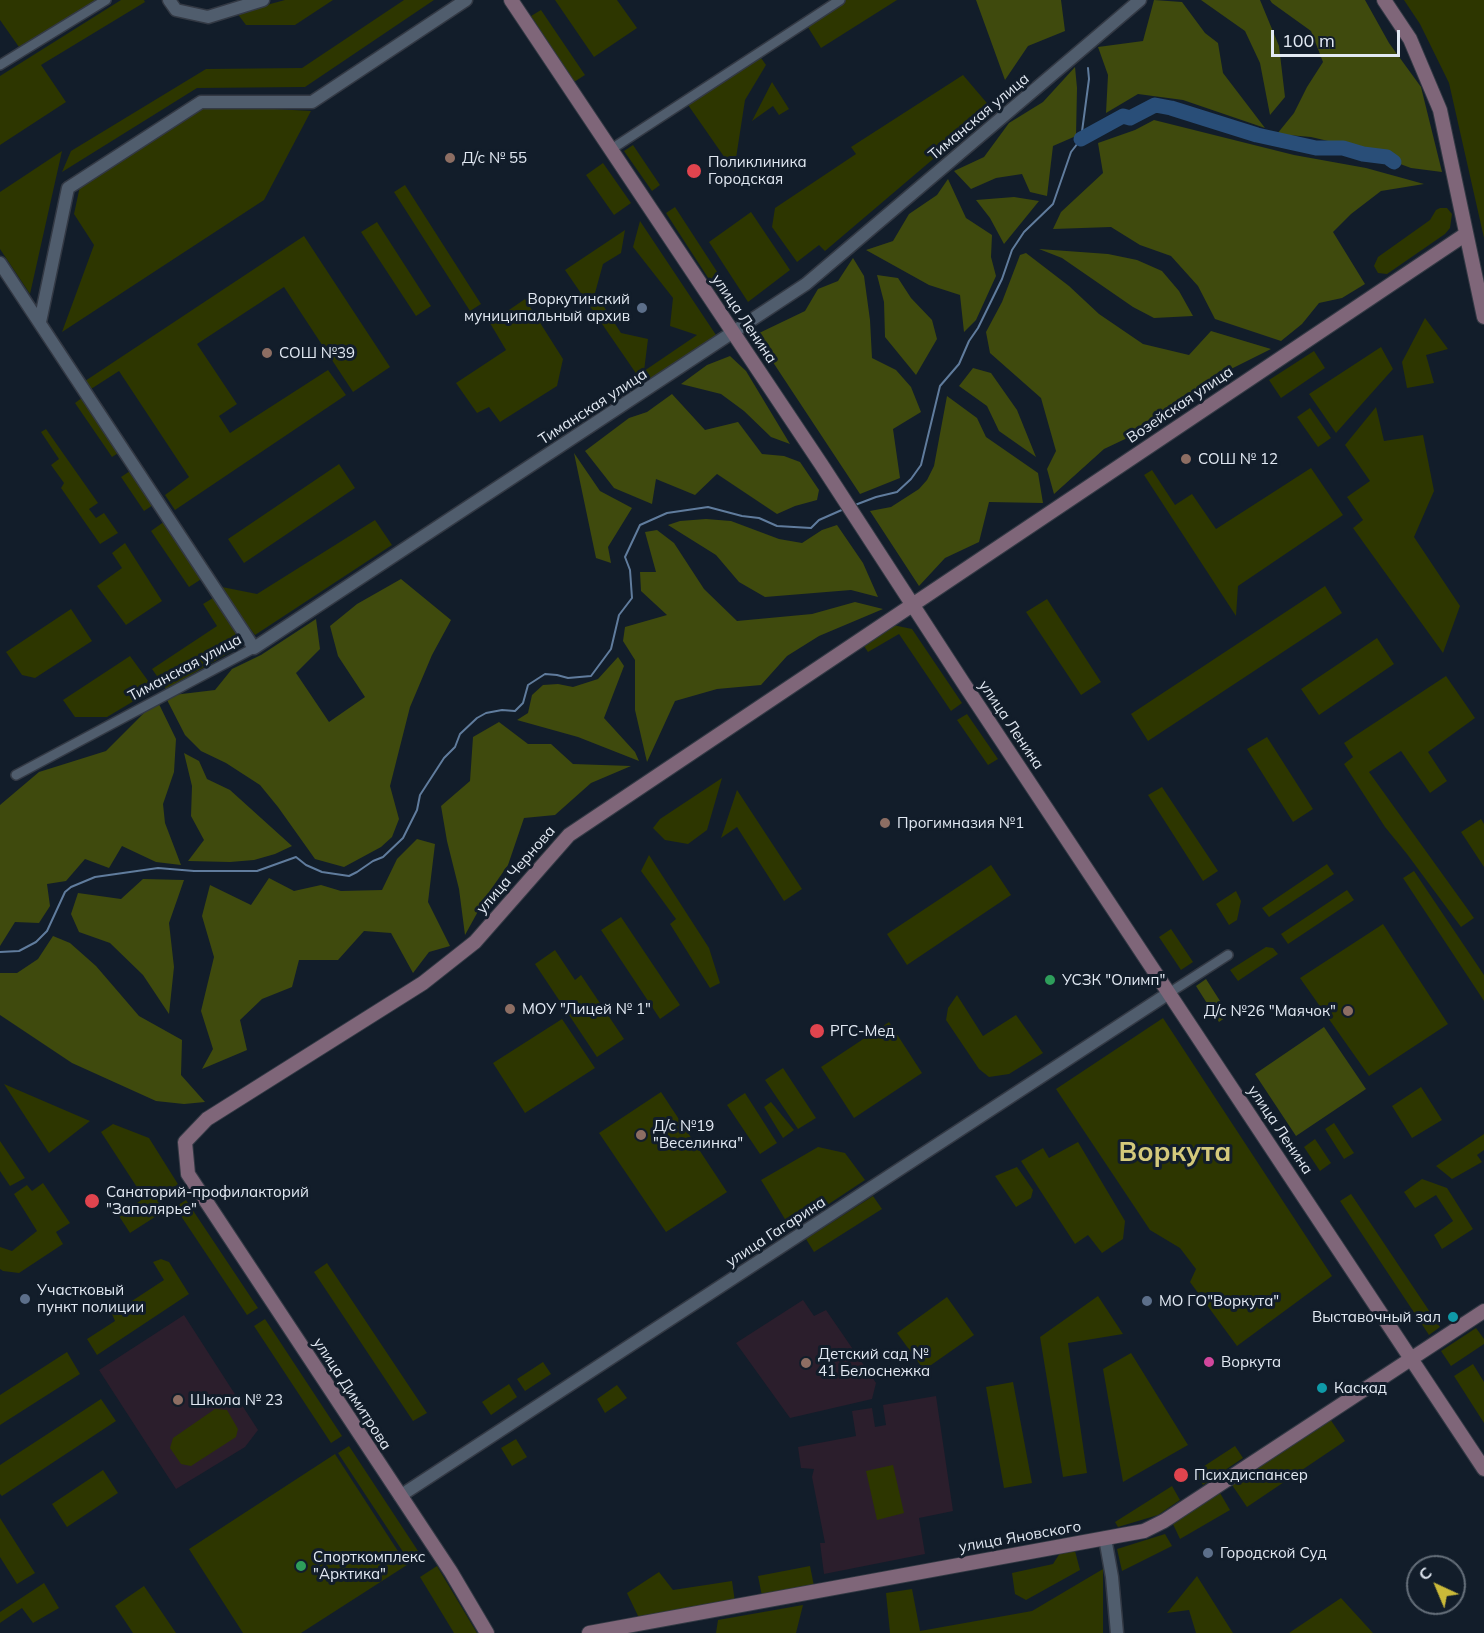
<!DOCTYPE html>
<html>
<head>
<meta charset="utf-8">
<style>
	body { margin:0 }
	#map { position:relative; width:1484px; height:1633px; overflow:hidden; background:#121d2a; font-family:Mulish,sans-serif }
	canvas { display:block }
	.north { position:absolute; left:1406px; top:1555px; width:60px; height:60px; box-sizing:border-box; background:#121d2a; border:2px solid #656f7a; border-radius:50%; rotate:316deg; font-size:16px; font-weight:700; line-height:24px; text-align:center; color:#e2e9f3 }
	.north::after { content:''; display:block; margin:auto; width:21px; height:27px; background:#cbba39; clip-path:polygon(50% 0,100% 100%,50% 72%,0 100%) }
	.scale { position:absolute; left:1271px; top:30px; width:129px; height:27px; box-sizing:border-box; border:3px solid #e2e9f3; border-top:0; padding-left:8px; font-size:18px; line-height:21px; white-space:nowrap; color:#e2e9f3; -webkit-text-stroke:4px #121d2a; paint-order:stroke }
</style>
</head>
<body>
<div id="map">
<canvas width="1484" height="1633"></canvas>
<div class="north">С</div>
<div class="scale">100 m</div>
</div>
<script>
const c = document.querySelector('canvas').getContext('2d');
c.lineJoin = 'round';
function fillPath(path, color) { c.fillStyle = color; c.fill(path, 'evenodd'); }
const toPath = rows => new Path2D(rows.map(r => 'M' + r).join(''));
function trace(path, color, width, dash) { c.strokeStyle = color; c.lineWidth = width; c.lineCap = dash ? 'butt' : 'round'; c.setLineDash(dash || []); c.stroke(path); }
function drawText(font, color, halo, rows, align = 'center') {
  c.font = font + ' Mulish,sans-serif'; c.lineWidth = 6; c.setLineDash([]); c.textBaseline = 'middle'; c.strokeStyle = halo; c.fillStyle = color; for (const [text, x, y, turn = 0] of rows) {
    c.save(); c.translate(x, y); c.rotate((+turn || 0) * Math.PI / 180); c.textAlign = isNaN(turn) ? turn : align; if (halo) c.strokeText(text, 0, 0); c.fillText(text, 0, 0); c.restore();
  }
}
const education = toPath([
	[803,1300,814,1316,826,1310,876,1383,872,1399,790,1418,736,1343],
	[184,1315,258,1430,245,1447,176,1489,99,1370],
	[936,1396,953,1511,919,1518,925,1554,824,1574,820,1543,825,1543,812,1477,814,1469,801,1468,798,1447,856,1436,852,1411,872,1408,875,1427,886,1425,883,1405]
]);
const green = toPath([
	[0,0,97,0,19,47,0,20],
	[121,0,144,0,145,2,41,65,66,102,0,145,0,76],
	[285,0,333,0,295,25,246,25,237,13],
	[404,0,434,0,305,87,197,88,62,172,71,151,206,69,302,68],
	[555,0,617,0,637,28,594,57],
	[843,0,897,0,821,48,806,24],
	[1404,0,1484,0,1484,238,1449,83,1420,24],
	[541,10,585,75,574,82,531,16],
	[759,55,766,65,745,100,734,171,686,102],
	[963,75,992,109,825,251,819,245,797,262,772,227,775,208,856,154,851,147],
	[772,82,789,109,779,115,773,106,752,121],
	[203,105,311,111,264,200,62,332,94,245,74,214,80,186],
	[633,145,660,185,652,191,624,151],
	[62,151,30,294,0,249,0,192],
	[603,163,631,203,614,215,586,175],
	[405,185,481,304,470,311,394,192],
	[675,207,738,304,729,310,666,213],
	[1440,208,1447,208,1452,214,1450,228,1445,234,1387,274,1378,273,1374,266,1378,257,1430,220,1436,210],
	[751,212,790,270,748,302,709,242],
	[640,221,718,338,644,385,565,270,625,230,621,253,603,264,595,293,621,333,648,339,644,371,697,335,670,326,673,298,633,247],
	[377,222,431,306,416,316,361,232],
	[304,236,390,367,353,392,284,287,197,344,237,404,219,416,230,433,328,370,346,395,175,510,165,495,189,477,119,371,91,389,85,381],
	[525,299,563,359,557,386,500,422,489,407,477,413,456,383,506,350,490,323],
	[1425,318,1448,349,1426,355,1434,383,1407,388,1402,362],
	[1381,347,1393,369,1336,433,1309,394],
	[1314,351,1325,368,1281,398,1269,380],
	[83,397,120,452,112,457,75,403],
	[1376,407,1384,441,1423,435,1434,491,1414,537,1460,606,1443,653,1353,528,1363,520,1347,497,1370,481,1345,445],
	[1310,408,1331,438,1318,447,1297,417],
	[46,429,98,503,89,509,96,518,104,513,118,533,100,544,61,488,64,483,51,465,59,459,41,432],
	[339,464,355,488,244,563,228,539],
	[1311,468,1343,515,1238,586,1236,616,1144,475,1152,470,1175,505,1192,494,1216,529],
	[133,469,156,503,144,511,121,477],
	[375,520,392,545,255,635,217,586,257,594],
	[165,521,203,578,189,587,151,531],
	[125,543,162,601,126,625,97,586,122,568,112,553],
	[1325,586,1342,613,1148,741,1131,714],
	[213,598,243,645,166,689,152,669,217,626,203,604],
	[1047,599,1101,682,1081,695,1026,612],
	[71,609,92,641,35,678,22,675,6,652],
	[893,625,912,629,962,703,951,711,899,634,868,652,862,643],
	[1377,638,1394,664,1319,715,1301,689],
	[130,656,154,689,107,717,75,717,63,700],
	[1446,676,1475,718,1428,752,1447,781,1430,793,1401,751,1369,772,1474,918,1461,927,1407,854,1385,827,1344,764,1353,757,1344,743],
	[967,714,998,759,988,765,957,720],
	[1267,737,1313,809,1293,822,1247,749],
	[722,778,707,830,688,844,665,840,653,828,660,819],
	[1162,787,1218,871,1203,881,1148,795],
	[737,790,802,889,784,901,737,827,721,838],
	[1481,819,1484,824,1484,867,1461,832],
	[649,855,709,948,720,983,710,988,670,924,676,919,641,871],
	[1327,864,1334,874,1269,917,1262,908],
	[991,865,1011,895,907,965,887,934],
	[1414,871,1484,975,1484,1001,1403,878],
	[1347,890,1354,900,1288,944,1281,934],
	[1236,891,1241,901,1237,920,1229,925,1216,904],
	[621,917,680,1005,660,1019,601,930],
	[1383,924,1448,1024,1369,1076,1300,978],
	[1171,929,1193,962,1181,970,1159,937],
	[1266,947,1273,948,1278,954,1238,981,1230,970],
	[555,950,575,980,581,975,624,1039,597,1057,535,964],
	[957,995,983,1036,1016,1015,1043,1053,1009,1074,989,1077,979,1069,946,1020,948,1008],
	[1163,1018,1332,1276,1237,1346,1190,1282,1196,1269,1180,1248,1150,1230,1056,1089],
	[562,1019,595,1068,525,1113,493,1063],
	[889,1022,922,1073,854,1118,821,1067],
	[783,1068,816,1118,798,1129,765,1080],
	[4,1084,90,1121,49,1153],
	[1421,1087,1442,1120,1412,1138,1392,1106],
	[661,1092,727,1192,666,1232,599,1133],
	[745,1093,777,1143,760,1154,727,1105],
	[771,1102,794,1130,783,1138,764,1107],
	[1334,1123,1354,1153,1344,1159,1325,1129],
	[113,1124,149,1138,181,1189,153,1207,158,1215,130,1233,119,1216,144,1198,101,1132],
	[1484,1134,1484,1150,1477,1155,1482,1162,1452,1179,1436,1166],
	[1315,1139,1331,1163,1320,1171,1304,1147],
	[0,1141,25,1178,10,1186,0,1171],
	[1078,1142,1125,1221,1123,1239,1102,1253,1088,1235,1075,1244,1021,1161,1043,1148,1049,1158],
	[818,1147,845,1153,865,1180,791,1229,761,1180],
	[1017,1167,1033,1190,1031,1198,1016,1207,995,1176],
	[1422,1179,1447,1188,1473,1229,1442,1249,1434,1235,1453,1221,1436,1195,1415,1208,1404,1192],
	[43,1183,70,1223,56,1232,63,1244,19,1273,3,1271,0,1269,0,1247,12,1251,37,1231,14,1194,27,1185,32,1191],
	[1351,1194,1440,1327,1429,1335,1340,1201],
	[873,1196,882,1209,814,1252,806,1239],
	[186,1200,258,1308,247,1315,175,1207],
	[161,1259,169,1262,189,1294,97,1355,87,1339,115,1321,112,1314,164,1280,153,1262],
	[327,1263,427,1413,413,1421,314,1272],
	[1098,1296,1123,1334,1068,1343,1087,1473,1063,1477,1040,1337],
	[947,1297,974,1335,924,1370,897,1333],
	[265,1319,342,1436,331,1443,254,1326],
	[1476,1328,1484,1339,1484,1344,1451,1366,1441,1351],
	[67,1352,80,1374,0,1425,0,1395],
	[1131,1353,1188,1445,1123,1482,1103,1369],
	[543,1362,551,1374,525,1391,517,1379],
	[1473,1364,1484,1382,1484,1423,1454,1376],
	[1013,1382,1032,1483,1004,1488,986,1387],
	[509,1384,517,1397,491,1415,482,1402],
	[617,1385,627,1398,605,1413,597,1399],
	[101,1399,116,1421,2,1496,0,1494,0,1465],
	[215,1409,227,1410,238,1429,236,1437,191,1466,181,1464,170,1448,173,1438],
	[1330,1419,1345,1441,1247,1507,1232,1485],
	[516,1439,527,1457,512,1466,501,1448],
	[349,1446,420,1554,409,1561,338,1453],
	[1235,1446,1243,1458,1203,1485,1195,1472],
	[335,1454,407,1565,301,1633,243,1633,189,1549],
	[893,1465,904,1513,877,1520,866,1471],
	[103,1470,118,1493,67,1527,52,1504],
	[1172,1486,1180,1500,1158,1515,1118,1527,1115,1522],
	[1220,1493,1230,1510,1180,1539,1172,1522],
	[0,1518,35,1573,17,1584,0,1557],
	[1165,1534,1172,1546,1122,1571,1117,1549],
	[1075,1551,1080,1570,1026,1600,1015,1594,1012,1573,1053,1564,1060,1553],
	[437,1566,477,1633,454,1633,420,1577],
	[810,1566,814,1586,762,1596,758,1576],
	[1103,1569,1103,1633,890,1633,886,1593,912,1589,920,1631,1032,1611],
	[659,1572,673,1590,732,1581,735,1602,639,1618,627,1593],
	[1197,1576,1233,1633,1196,1633,1189,1610,1167,1613],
	[44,1583,59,1608,33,1623,22,1608,0,1623,0,1612],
	[144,1586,176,1633,133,1633,115,1606],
	[1341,1598,1373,1633,1289,1633],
	[803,1605,796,1633,716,1633,718,1620]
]);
const forest = toPath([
	[976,0,1061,0,1065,31,1028,46,1005,80],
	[1154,0,1182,2,1205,33,1218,43,1223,73,1265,128,1183,100,1138,94,1106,113,1108,75,1098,47,1143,41],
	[1201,0,1260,0,1279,46,1285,97,1270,115,1260,63,1245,31],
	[1270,0,1365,0,1389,43,1421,87,1442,172,1411,168,1354,147,1311,137,1277,134,1294,113,1307,87,1323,62,1311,31,1272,3],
	[1075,67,1077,88,1076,136,1053,146,1047,196,1030,192,1022,174,996,178,971,189,954,171,984,157,1009,123,1043,102],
	[1154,120,1294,155,1366,168,1424,184,1381,191,1351,214,1333,232,1365,284,1342,298,1319,303,1302,324,1281,341,1215,319,1198,286,1171,256,1140,245,1111,227,1053,229,1061,212,1103,173,1098,143,1135,130],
	[948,179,966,218,992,235,991,257,996,276,976,320,964,332,960,295,929,285,866,250,893,241,909,214,937,195],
	[1014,197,1039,201,1004,244,990,218,976,200],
	[1039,249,1108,254,1137,260,1162,271,1179,291,1193,316,1154,318,1133,307,1062,258],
	[1026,253,1069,286,1099,314,1143,344,1189,355,1211,331,1271,349,1213,378,1161,422,1104,449,1054,494,1047,469,1056,451,1041,398,990,353,986,332,1002,302,1020,255],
	[853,258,864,276,870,320,872,358,896,370,911,387,921,412,893,429,900,478,860,494,755,335,805,311,818,289,838,281],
	[877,275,898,278,911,298,932,320,937,339,916,375,885,337,884,302],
	[730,356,746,371,790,444,771,437,744,411,721,394,681,384,707,365],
	[973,368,991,373,1017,410,1036,457,999,431,987,406,959,386],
	[672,394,705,430,738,422,762,454,784,456,800,462,819,490,817,500,795,506,777,514,717,474,695,495,656,479,652,504,614,488,585,451,629,418,647,412],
	[947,396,977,418,986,437,1038,473,1043,503,989,502,979,542,945,558,919,586,870,511,891,507,919,489,927,480,934,466],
	[574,453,600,491,632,508,608,547,611,563,596,558],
	[706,519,731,521,779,539,802,543,822,530,837,525,863,563,878,597,851,590,765,597,739,582,716,555,668,525,680,521],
	[657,530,674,543,704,589,737,621,812,614,855,602,883,609,819,636,787,656,761,685,717,689,675,701,647,762,635,710,635,660,623,641,625,627,667,615,641,591,640,572,656,572,645,532],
	[401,579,451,620,432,655,410,707,390,786,399,819,392,837,381,847,344,867,315,859,278,807,260,785,226,763,201,751,185,735,165,696,215,690,232,669,261,655,316,619,320,649,296,673,329,722,365,697,338,656,330,626,357,604],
	[618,657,624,666,604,718,635,752,639,761,578,737,517,720,528,713,532,695,543,685,558,684,573,687,598,679],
	[157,700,176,739,174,772,163,804,165,823,181,865,156,862,122,846,109,868,85,859,66,881,47,884,50,906,39,923,15,922,0,946,0,805,39,772,106,751],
	[499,722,528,744,551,744,573,764,631,766,591,783,555,815,524,818,508,865,487,895,465,935,459,889,447,841,441,806,470,781,473,737],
	[184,753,199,761,207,779,230,790,292,846,275,854,254,860,230,862,188,861,204,840,191,816,192,786],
	[417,839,435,844,428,902,450,946,429,952,413,973,391,933,364,931,338,960,299,960,292,987,262,999,240,1020,247,1050,202,1069,213,1049,201,1011,214,957,202,916,210,885,251,905,269,878,294,891,321,885,341,891,382,890,397,859],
	[143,879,184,880,169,923,174,967,169,1014,143,975,110,943,79,932,71,914,78,893,121,899],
	[53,936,70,943,96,966,139,1016,182,1040,181,1075,205,1102,184,1104,156,1101,72,1063,0,1015,0,973,17,973,38,959],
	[1206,979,1229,1015,1219,1022,1196,986],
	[1324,1027,1366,1089,1296,1136,1255,1074]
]);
const stream = toPath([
	[855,505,876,497,897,492,911,479,921,465,940,386,959,364,969,341,978,328,1002,279,1012,250,1024,232,1053,204,1071,152,1081,139,1089,79,1088,68],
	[0,952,19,951,36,942,47,931,65,892,71,887,95,877,158,868,194,871,257,871,296,857,306,865,322,872,349,876,357,872,373,861,383,857,403,838,417,810,420,795,444,758,455,747,460,734,477,718,486,713,502,710,515,711,523,703,528,685,545,674,557,675,568,678,591,676,611,649,619,615,632,598,630,570,625,557,640,525,667,513,708,507,742,516,759,518,777,526,811,528,819,520,844,509]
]);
const river = toPath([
	[1081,139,1123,116,1130,118,1155,105,1171,108,1257,135,1316,148,1343,148,1363,154,1387,157,1394,162]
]);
const minor = toPath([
	[0,65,106,0],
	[610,150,840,0],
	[16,775,254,648],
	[1169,993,1228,955]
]);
const tertiary = toPath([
	[169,0,176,10,208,17,263,0],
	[0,263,254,648,806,284,1140,0],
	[40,322,68,188,201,102,312,102,466,0],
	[400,1496,1169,993],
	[1105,1538,1112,1577,1117,1633]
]);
const secondary = toPath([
	[511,0,821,464,964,684,1484,1469],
	[1384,0,1410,39,1440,110,1484,317],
	[487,1633,451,1572,188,1174,185,1142,207,1119,423,983,475,942,569,835,1466,234],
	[589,1633,1144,1531,1164,1521,1484,1311]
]);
const markers = [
	[450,158,6,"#8d6e63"],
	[694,171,8,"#e0444e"],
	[642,308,6,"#5c6f8a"],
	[267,353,6,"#8d6e63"],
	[1186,459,6,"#8d6e63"],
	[885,823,6,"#8d6e63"],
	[1050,980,6,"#2e9e5b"],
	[510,1009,6,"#8d6e63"],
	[1348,1011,6,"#8d6e63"],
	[817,1031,8,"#e0444e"],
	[641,1135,6,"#8d6e63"],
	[92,1201,8,"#e0444e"],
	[25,1299,6,"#5c6f8a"],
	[1147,1301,6,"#5c6f8a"],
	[1453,1317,6,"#0f9aa8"],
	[1209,1362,6,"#d1479c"],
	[806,1363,6,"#8d6e63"],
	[1322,1388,6,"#0f9aa8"],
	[178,1400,6,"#8d6e63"],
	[1181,1475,8,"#e0444e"],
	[1208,1553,6,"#5c6f8a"],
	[301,1566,6,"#2e9e5b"]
];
const streetNames = [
	["Тиманская улица",979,117,-40],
	["улица Ленина",744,319,56],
	["Возейская улица",1180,405,-34],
	["Тиманская улица",593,407,-33],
	["Тиманская улица",185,668,-28],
	["улица Ленина",1011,725,56],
	["улица Чернова",516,870,-49],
	["улица Ленина",1280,1130,56],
	["улица Гагарина",776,1232,-33],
	["улица Димитрова",352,1394,57],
	["улица Яновского",1020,1537,-10]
];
const poiNames = [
	["Д/с № 55",462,158],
	["Поликлиника",708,162],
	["Городская",708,179],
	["Воркутинский",630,299,"right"],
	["муниципальный архив",630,316,"right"],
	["СОШ №39",279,353],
	["СОШ № 12",1198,459],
	["Прогимназия №1",897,823],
	["УСЗК \"Олимп\"",1062,980],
	["МОУ \"Лицей № 1\"",522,1009],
	["Д/с №26 \"Маячок\"",1336,1011,"right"],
	["РГС-Мед",830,1031],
	["Д/с №19",653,1126],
	["\"Веселинка\"",653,1143],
	["Санаторий-профилакторий",106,1192],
	["\"Заполярье\"",106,1209],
	["Участковый",37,1290],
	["пункт полиции",37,1307],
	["МО ГО\"Воркута\"",1159,1301],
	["Выставочный зал",1441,1317,"right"],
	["Детский сад №",818,1354],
	["41 Белоснежка",818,1371],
	["Воркута",1221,1362],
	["Каскад",1334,1388],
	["Школа № 23",190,1400],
	["Психдиспансер",1194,1475],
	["Городской Суд",1220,1553],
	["Спорткомплекс",313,1557],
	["\"Арктика\"",313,1574]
];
const townNames = [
	["Воркута",1175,1153]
];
fillPath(education, '#2b1e2c');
fillPath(green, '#2d3600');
fillPath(forest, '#3f4a0d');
trace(stream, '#607c9d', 2);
trace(river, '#294e78', 15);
trace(minor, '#333944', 12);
trace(tertiary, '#333944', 15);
trace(secondary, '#333944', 16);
trace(minor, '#505d6d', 9);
trace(tertiary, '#505d6d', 12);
trace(secondary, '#7f6679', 14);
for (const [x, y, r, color] of markers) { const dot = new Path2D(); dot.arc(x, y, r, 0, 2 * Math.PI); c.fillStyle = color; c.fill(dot); trace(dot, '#121d2a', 2); }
drawText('15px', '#e2e9f3', '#121d2a', streetNames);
drawText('15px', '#e2e9f3', '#121d2a', poiNames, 'left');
drawText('bold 27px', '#d4c97b', '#121d2a', townNames);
</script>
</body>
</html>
